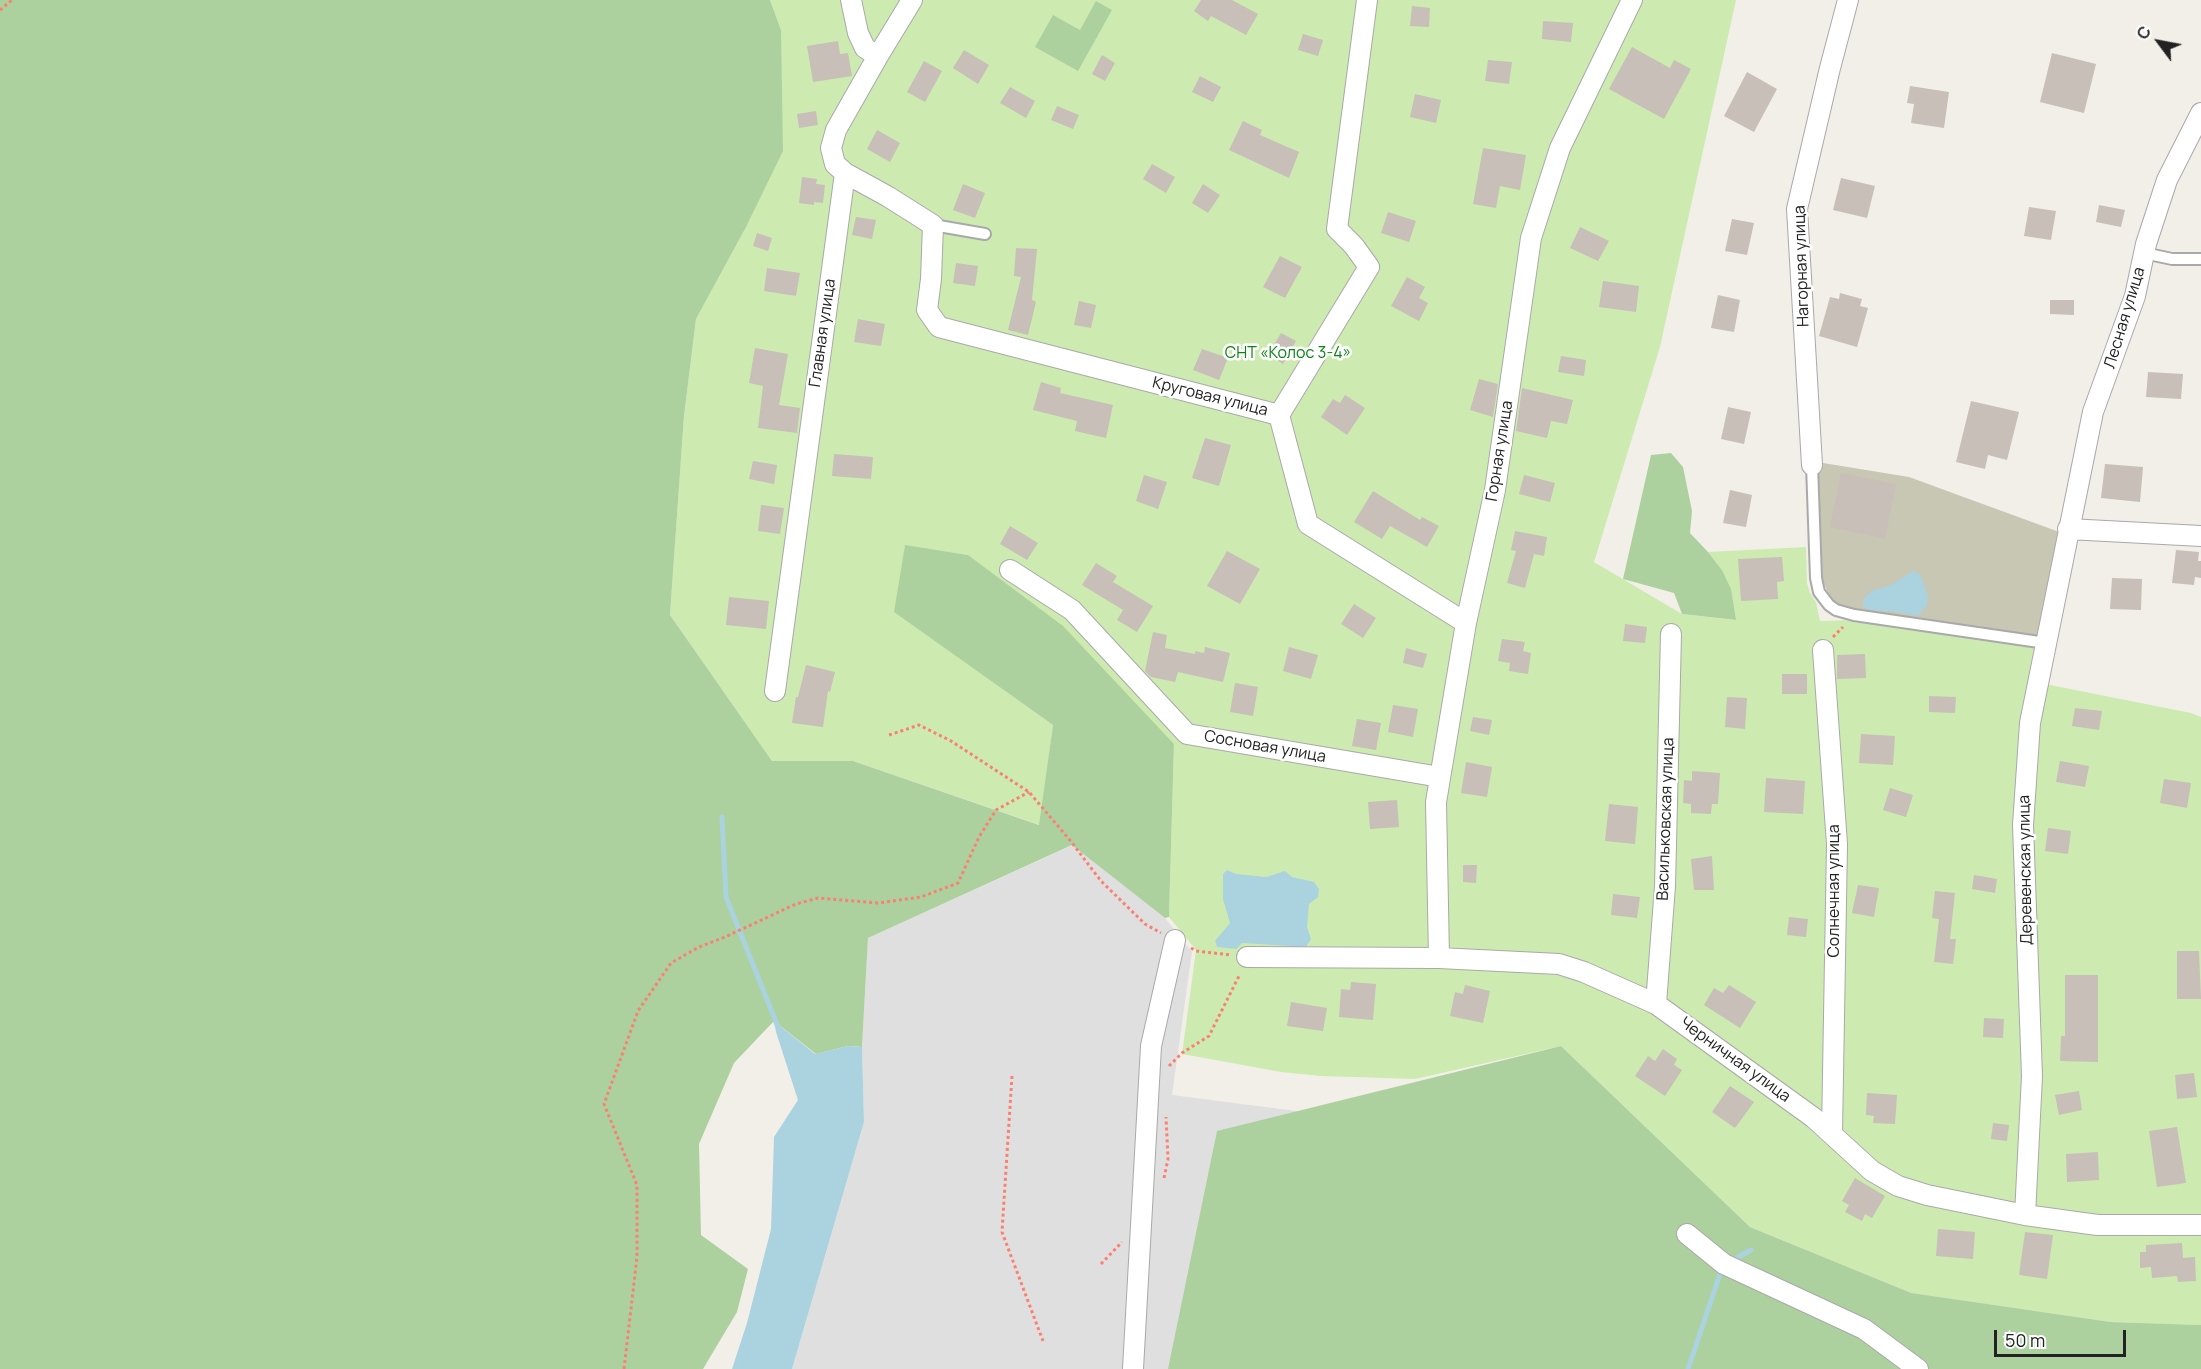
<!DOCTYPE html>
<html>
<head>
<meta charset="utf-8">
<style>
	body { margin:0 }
	#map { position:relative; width:2201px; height:1369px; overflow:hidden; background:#f2efe9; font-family:Manrope,sans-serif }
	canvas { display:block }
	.north { position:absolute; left:2129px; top:12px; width:60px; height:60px; -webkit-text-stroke:4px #fff; paint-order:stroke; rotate:302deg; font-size:16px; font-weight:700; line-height:24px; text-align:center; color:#222 }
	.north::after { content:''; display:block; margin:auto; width:21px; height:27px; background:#222; clip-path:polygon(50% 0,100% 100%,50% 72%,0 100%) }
	.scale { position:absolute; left:1994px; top:1330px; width:132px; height:27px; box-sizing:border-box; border:3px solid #222; border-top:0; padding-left:8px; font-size:18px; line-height:21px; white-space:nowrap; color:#222; -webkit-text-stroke:4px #fff; paint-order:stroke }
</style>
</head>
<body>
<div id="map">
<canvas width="2201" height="1369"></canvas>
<div class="north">С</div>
<div class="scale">50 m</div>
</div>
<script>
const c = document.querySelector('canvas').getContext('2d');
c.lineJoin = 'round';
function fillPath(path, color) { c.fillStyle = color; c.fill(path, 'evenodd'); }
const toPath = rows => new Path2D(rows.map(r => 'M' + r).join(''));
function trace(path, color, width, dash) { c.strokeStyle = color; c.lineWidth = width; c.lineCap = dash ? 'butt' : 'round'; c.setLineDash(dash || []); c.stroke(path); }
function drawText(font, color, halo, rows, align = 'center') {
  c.font = font + ' Manrope,sans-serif'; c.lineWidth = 5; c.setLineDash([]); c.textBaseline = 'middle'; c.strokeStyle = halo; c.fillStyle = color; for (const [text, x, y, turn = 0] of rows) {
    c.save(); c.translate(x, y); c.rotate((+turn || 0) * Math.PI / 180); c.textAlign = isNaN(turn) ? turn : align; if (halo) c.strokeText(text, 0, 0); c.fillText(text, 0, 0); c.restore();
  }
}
const residential = toPath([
	[1073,845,1165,918,1192,952,1172,1095,1460,1132,1739,1231,2201,1356,2201,1369,792,1369,864,1122,862,1047,868,938]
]);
const construction = toPath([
	[1817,462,1909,477,2062,533,2042,638,1845,608,1836,604,1829,596,1822,578]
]);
const grass = toPath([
	[770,0,1736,0,1660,347,1594,562,1682,614,1735,620,1722,570,1708,552,1806,547,1807,583,1810,593,1816,602,1820,621,1852,620,2037,646,2030,681,2191,713,2201,717,2201,1325,2111,1322,1911,1293,1750,1227,1561,1046,1415,1079,1321,1076,1281,1072,1182,1054,1196,950,1169,917,1174,744,968,555,905,546,895,612,1053,725,1040,825,853,761,772,761,670,615,684,416,696,319,745,229,781,30]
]);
const forest = toPath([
	[0,0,770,0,781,30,783,151,745,229,696,319,684,416,670,615,772,761,853,761,1039,825,1053,725,894,612,905,545,968,555,1063,626,1174,744,1169,917,1165,918,1072,845,868,938,862,1047,848,1046,816,1054,774,1021,734,1063,699,1144,701,1235,748,1269,737,1312,703,1369,0,1369],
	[1096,1,1112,10,1078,71,1035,47,1053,15,1080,30],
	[1671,453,1683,467,1692,511,1690,533,1708,552,1722,570,1731,589,1736,620,1682,614,1674,593,1623,579,1651,455],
	[1561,1046,1750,1227,1911,1293,2111,1322,2201,1325,2201,1369,1168,1369,1217,1131]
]);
const water = toPath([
	[1913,571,1918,573,1922,579,1928,597,1927,605,1918,616,1898,612,1868,610,1863,606,1863,600,1871,591,1891,585],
	[1227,870,1236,874,1266,877,1285,871,1292,877,1314,882,1319,889,1318,897,1309,904,1307,927,1311,939,1306,947,1242,943,1236,949,1217,947,1215,941,1230,923,1223,899,1223,874],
	[774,1021,815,1054,848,1046,862,1047,864,1122,792,1369,732,1369,747,1323,771,1229,774,1137,798,1100,776,1032]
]);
const stream = toPath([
	[722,817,726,897,778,1027],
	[1731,1261,1751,1250],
	[1688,1369,1722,1268]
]);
const building = toPath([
	[1201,0,1232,0,1258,14,1246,35,1211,16,1208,21,1194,11],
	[1412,6,1430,8,1429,27,1410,26],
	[1543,21,1573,23,1571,42,1542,39],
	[1303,34,1323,40,1318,56,1298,50],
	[838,41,840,54,848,53,852,76,813,82,807,46],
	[1632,47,1670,68,1674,60,1691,69,1664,119,1609,89],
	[964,50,989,65,978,84,953,68],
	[2052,53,2096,64,2084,113,2040,102],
	[1102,55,1115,63,1105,81,1092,74],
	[1488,60,1512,62,1509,84,1485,81],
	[924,61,942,71,925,102,907,92],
	[1747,72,1777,89,1754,132,1724,116],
	[1200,76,1221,87,1213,102,1192,92],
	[1910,86,1949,92,1944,128,1911,123,1914,104,1907,103],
	[1010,87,1035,101,1026,118,1000,103],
	[1415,94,1441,100,1436,123,1410,117],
	[1057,106,1079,115,1073,129,1051,120],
	[816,111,818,125,799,128,797,114],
	[1243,121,1262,130,1260,135,1299,152,1289,178,1229,150],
	[877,130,900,143,890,162,867,149],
	[1483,148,1526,155,1520,190,1500,186,1496,208,1473,204],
	[1152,164,1175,177,1166,193,1143,179],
	[802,177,817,179,816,184,825,185,823,203,814,202,814,205,799,203],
	[1841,178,1875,186,1867,218,1833,210],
	[963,184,985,193,975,218,953,210],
	[1203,184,1220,195,1208,213,1192,203],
	[2099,205,2125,210,2121,227,2096,222],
	[2029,207,2056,211,2051,240,2024,236],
	[1388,212,1416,221,1409,242,1381,233],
	[856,217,876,220,872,239,852,235],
	[1732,219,1754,223,1747,255,1725,251],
	[1580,227,1609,241,1598,261,1570,248],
	[757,233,772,238,768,251,753,246],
	[1016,248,1037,249,1032,300,1036,302,1028,335,1008,330,1021,277,1014,276],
	[1280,256,1302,267,1285,298,1263,287],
	[956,263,978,266,975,286,953,283],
	[767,268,800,273,796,296,764,291],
	[1407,277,1425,287,1419,298,1428,303,1419,321,1391,306],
	[1603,281,1639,286,1636,312,1599,307],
	[1840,293,1862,299,1860,306,1868,308,1857,347,1819,336,1830,297,1839,299],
	[1718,295,1740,300,1734,332,1711,328],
	[2050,300,2074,300,2074,315,2050,314],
	[1079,301,1096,305,1091,328,1074,325],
	[858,319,885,324,881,346,854,342],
	[1281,333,1296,341,1283,364,1268,355],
	[755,348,788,354,779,405,800,408,797,433,758,428,763,386,749,383],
	[1202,349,1228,358,1219,380,1193,370],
	[1561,356,1586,360,1584,376,1558,372],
	[2148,372,2183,374,2181,399,2146,397],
	[1479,379,1498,384,1493,417,1470,410],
	[1041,382,1061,388,1060,393,1113,405,1106,438,1075,431,1077,421,1033,410],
	[1522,388,1573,400,1567,424,1551,421,1547,438,1516,431],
	[1345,395,1365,408,1347,435,1321,417,1333,399,1340,403],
	[1971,401,2019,412,2007,460,1988,455,1985,469,1956,462],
	[1728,407,1751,412,1744,444,1721,439],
	[1205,438,1231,445,1219,486,1192,478],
	[834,454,873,457,871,479,832,476],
	[753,461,777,465,774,484,749,479],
	[2105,464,2143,467,2140,502,2101,498],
	[1841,473,1896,484,1885,539,1830,527],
	[1144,475,1167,482,1158,509,1136,501],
	[1524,475,1555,483,1550,502,1519,494],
	[1730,490,1752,495,1746,527,1723,523],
	[1373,491,1420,520,1422,517,1439,526,1427,547,1390,526,1382,539,1354,522],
	[761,505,784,508,780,534,758,531],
	[1010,526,1038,543,1027,560,1000,544],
	[1515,531,1547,537,1544,556,1534,554,1525,588,1507,583,1516,551,1511,550],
	[2176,550,2199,552,2198,561,2201,561,2201,578,2195,577,2194,585,2172,583],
	[1227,551,1260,569,1240,604,1207,586],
	[1782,557,1784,581,1777,582,1778,599,1741,601,1738,559],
	[1096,563,1117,576,1113,582,1153,606,1137,632,1117,620,1123,610,1082,585],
	[2112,578,2142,579,2141,610,2110,609],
	[729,597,769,601,766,629,726,625],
	[1354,604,1376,618,1363,638,1341,624],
	[1625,624,1647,627,1645,643,1623,641],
	[1153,632,1167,635,1165,648,1195,654,1195,651,1204,653,1205,647,1230,653,1223,682,1178,672,1175,682,1151,677,1145,671],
	[1502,639,1525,642,1523,651,1531,653,1528,674,1509,671,1510,663,1498,661],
	[1289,647,1318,655,1311,679,1283,671],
	[1406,648,1427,654,1423,668,1403,663],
	[1865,654,1866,678,1837,679,1837,655],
	[806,665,835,672,830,692,828,691,823,727,792,723,796,697,798,697],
	[1782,674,1807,674,1807,694,1782,694],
	[1235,683,1258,687,1253,716,1230,712],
	[1929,696,1956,697,1955,713,1929,712],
	[1727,697,1747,698,1745,729,1725,727],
	[1393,705,1418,709,1413,737,1388,732],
	[2075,708,2102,711,2099,730,2072,726],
	[1473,717,1492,720,1489,735,1470,731],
	[1357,719,1381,723,1376,750,1352,746],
	[1861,734,1895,736,1893,765,1859,763],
	[2060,761,2089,766,2085,787,2056,782],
	[1466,762,1492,767,1487,797,1461,793],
	[1692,771,1720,773,1718,804,1712,804,1711,814,1691,813,1691,804,1683,803,1684,780,1692,781],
	[1766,778,1805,781,1803,814,1764,812],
	[2164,779,2191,783,2187,808,2160,803],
	[1890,788,1913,795,1906,817,1883,810],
	[1397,800,1399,827,1370,829,1368,802],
	[1609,804,1638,807,1635,844,1605,841],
	[2048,828,2071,831,2068,854,2045,851],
	[1712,856,1714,890,1694,890,1691,859],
	[1463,865,1477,865,1476,883,1463,882],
	[1974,875,1997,879,1995,893,1972,889],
	[1858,885,1879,888,1874,917,1852,913],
	[1935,891,1955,893,1950,939,1956,939,1953,964,1934,962,1939,919,1932,918],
	[1613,894,1640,897,1637,918,1611,915],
	[1789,917,1808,919,1806,937,1787,935],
	[2177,951,2199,951,2201,999,2177,999],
	[2065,975,2098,975,2098,1062,2060,1061,2061,1036,2065,1036],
	[1351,982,1376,984,1373,1020,1339,1017,1341,989,1350,990],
	[1465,985,1490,991,1483,1023,1450,1016,1455,992,1463,994],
	[1729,985,1756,1002,1740,1028,1704,1005,1714,988,1723,993],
	[1291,1002,1327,1008,1323,1031,1287,1026],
	[1984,1018,2004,1019,2003,1038,1983,1037],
	[1663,1049,1677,1059,1674,1065,1682,1070,1665,1096,1635,1076,1648,1056,1655,1061],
	[2194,1073,2197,1097,2177,1099,2175,1075],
	[1730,1086,1754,1102,1735,1128,1712,1112],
	[2079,1091,2082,1110,2059,1115,2055,1095],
	[1867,1093,1897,1095,1895,1124,1873,1123,1874,1116,1866,1115],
	[1993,1123,2009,1125,2007,1141,1991,1139],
	[2177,1127,2186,1183,2157,1187,2149,1131],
	[2098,1152,2099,1180,2067,1182,2066,1154],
	[1855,1178,1885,1196,1872,1218,1865,1214,1862,1221,1845,1212,1849,1205,1842,1201],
	[1938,1229,1975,1232,1973,1259,1936,1256],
	[2025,1232,2053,1235,2047,1279,2019,1275],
	[2182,1243,2183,1258,2195,1257,2196,1281,2178,1282,2177,1276,2152,1278,2151,1267,2140,1268,2140,1252,2146,1252,2146,1245]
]);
const path = toPath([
	[0,10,12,0],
	[1833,637,1843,627],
	[889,735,919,725,951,741,1029,792,1069,839,1101,881,1145,924,1161,933],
	[1191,948,1196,951,1231,955],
	[1169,1066,1182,1053,1209,1036,1240,974],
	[1012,1076,1002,1232,1043,1341],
	[1164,1178,1168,1159,1166,1117],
	[1101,1264,1122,1242],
	[624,1369,637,1257,637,1185,604,1104,638,1011,671,963,699,947,725,937,796,904,818,898,878,903,921,897,958,883,979,837,996,810,1029,792]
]);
const lane = toPath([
	[933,225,985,234],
	[2144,253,2172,259,2201,259],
	[1812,465,1816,578,1819,592,1829,605,1836,610,1854,615,2046,643]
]);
const street = toPath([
	[878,56,912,0],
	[845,173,887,196,933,225,931,279,927,310,939,327,1279,415,1369,267,1354,246,1337,229,1367,0],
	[1279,415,1308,524,1466,623,1495,490,1531,238,1560,148,1632,0],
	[1812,465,1797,209,1830,68,1848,0],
	[2068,529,2201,536],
	[1010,570,1072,610,1187,734,1440,777],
	[1823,650,1837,844,1832,1132],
	[775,691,845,173,835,164,831,148,836,130,878,56,865,48,858,33,851,0],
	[1247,957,1439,958,1559,964,1584,972,1656,1004,1814,1118,1872,1171,1898,1186,1927,1195,2025,1215,2083,1223,2098,1225,2201,1225],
	[1439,958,1436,802,1466,623],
	[1656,1004,1665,886,1671,634],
	[2025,1215,2032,1076,2023,825,2030,723,2093,412,2135,296,2146,244,2167,180,2201,113],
	[1687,1234,1724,1264,1864,1329,1918,1369],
	[1133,1369,1151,1046,1175,940]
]);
const streetNames = [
	["Нагорная улица",1802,266,-92],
	["Лесная улица",2125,318,-73],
	["Главная улица",823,333,-82],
	["Круговая улица",1210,397,14],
	["Горная улица",1500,451,-81],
	["Сосновая улица",1265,747,10],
	["Васильковская улица",1666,819,-88],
	["Деревенская улица",2026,870,-91],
	["Солнечная улица",1835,891,-90],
	["Черничная улица",1735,1060,36]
];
const parkNames = [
	["СНТ «Колос 3-4»",1288,354]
];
fillPath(residential, '#e0dfdf');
fillPath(construction, '#c7c7b4');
fillPath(grass, '#cdebb0');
fillPath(forest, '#add19e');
fillPath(water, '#aad3df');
trace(stream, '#aad3df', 5);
fillPath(building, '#c7bfb8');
trace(lane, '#a9a9a9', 14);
trace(street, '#a9a9a9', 22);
trace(path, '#fa8072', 3, [3, 3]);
trace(lane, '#fff', 10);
trace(street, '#fff', 20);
drawText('16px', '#222', '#fff', streetNames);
drawText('16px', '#0c8416', '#fff', parkNames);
</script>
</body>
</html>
